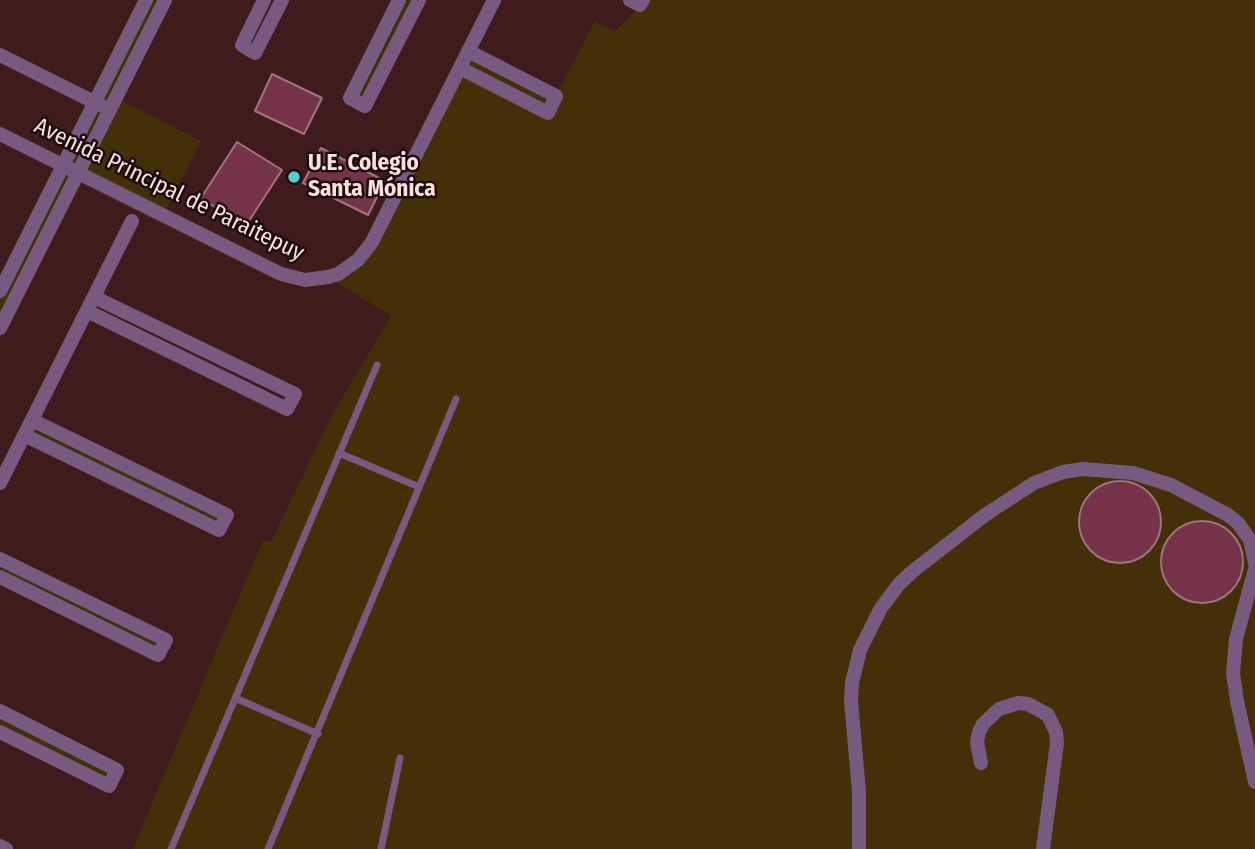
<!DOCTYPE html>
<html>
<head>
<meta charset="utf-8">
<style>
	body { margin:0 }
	canvas { display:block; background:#401b1c }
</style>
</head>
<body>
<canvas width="1255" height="849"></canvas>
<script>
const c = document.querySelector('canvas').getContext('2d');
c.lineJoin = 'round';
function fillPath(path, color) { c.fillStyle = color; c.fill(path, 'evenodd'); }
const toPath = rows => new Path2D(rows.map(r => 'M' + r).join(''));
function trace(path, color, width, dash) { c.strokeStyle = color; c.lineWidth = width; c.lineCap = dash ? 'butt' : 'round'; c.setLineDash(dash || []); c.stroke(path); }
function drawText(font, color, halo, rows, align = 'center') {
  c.font = font + ' "Fira Sans Condensed",sans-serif'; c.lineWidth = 5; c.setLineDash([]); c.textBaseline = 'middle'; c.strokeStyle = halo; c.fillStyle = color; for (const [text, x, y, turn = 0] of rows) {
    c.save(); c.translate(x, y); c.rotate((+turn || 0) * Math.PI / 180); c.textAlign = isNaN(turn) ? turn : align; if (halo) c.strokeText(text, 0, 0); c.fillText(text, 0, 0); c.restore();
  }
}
const green = toPath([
	[146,0,165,0,116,98,201,141,163,216,78,173,0,328,0,291],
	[399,0,419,0,365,106,350,98],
	[630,0,1255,0,1255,849,133,849,263,540,271,542,333,413,391,316,328,277,358,260,468,51,556,96,595,21,615,32,640,6],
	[32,420,227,515,219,530,24,435],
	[0,559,166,640,158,655,0,577],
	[0,711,117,770,109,786,0,732]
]);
const building = toPath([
	[272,74,322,98,304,134,255,111,272,74],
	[237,142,282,170,245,227,201,198,237,142],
	[321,148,385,181,368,215,303,183,321,148],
	'1079 522a41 41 0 1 1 82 0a41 41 0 1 1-82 0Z',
	'1161 562a41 41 0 1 1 82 0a41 41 0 1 1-82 0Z'
]);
const service = toPath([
	[339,453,419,487],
	[235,698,318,734],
	[171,849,377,365],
	[268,849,456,399],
	[381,849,400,758]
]);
const minor = toPath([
	[264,0,242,45,255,53,282,0],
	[399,0,350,98,365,106,419,0],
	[630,0,640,5,643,0],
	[0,55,102,106],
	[460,68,548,113,556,96,468,51],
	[0,134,281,274,305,280,328,277,338,274,358,260,372,242,494,0],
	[0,291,146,0],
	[87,311,287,409,295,394,94,297],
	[0,328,165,0],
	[24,435,219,530,227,515,32,420],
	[0,483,132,221],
	[0,559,166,640,158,655,0,577],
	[1255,569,1236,639,1233,673,1237,701,1255,782],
	[0,711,117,770,109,786,0,732],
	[981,763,977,742,979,732,983,724,999,709,1018,703,1028,704,1048,715,1056,732,1057,743,1043,849],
	[0,846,6,849],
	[859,849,859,792,851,701,852,683,860,650,881,608,899,584,913,571,985,515,1034,483,1063,472,1083,469,1133,473,1171,485,1228,515,1238,523,1250,540,1255,563]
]);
const markers = [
	[294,177,7,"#51ccd3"]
];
const poiNames = [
	["U.E. Colegio",308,164],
	["Santa Mónica",308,190]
];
const streetNames = [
	["Avenida Principal de Paraitepuy",169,190,26]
];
fillPath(green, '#443008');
fillPath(building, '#75334a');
trace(building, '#9f7480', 2);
trace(service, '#78597f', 7);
trace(minor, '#78597f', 14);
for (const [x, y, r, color] of markers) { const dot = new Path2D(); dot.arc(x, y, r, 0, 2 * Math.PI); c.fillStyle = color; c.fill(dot); trace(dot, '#1c0c0c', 2.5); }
drawText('bold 23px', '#f9e0df', '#1c0c0c', poiNames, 'left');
drawText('23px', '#f9e0df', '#1c0c0c', streetNames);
</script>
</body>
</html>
